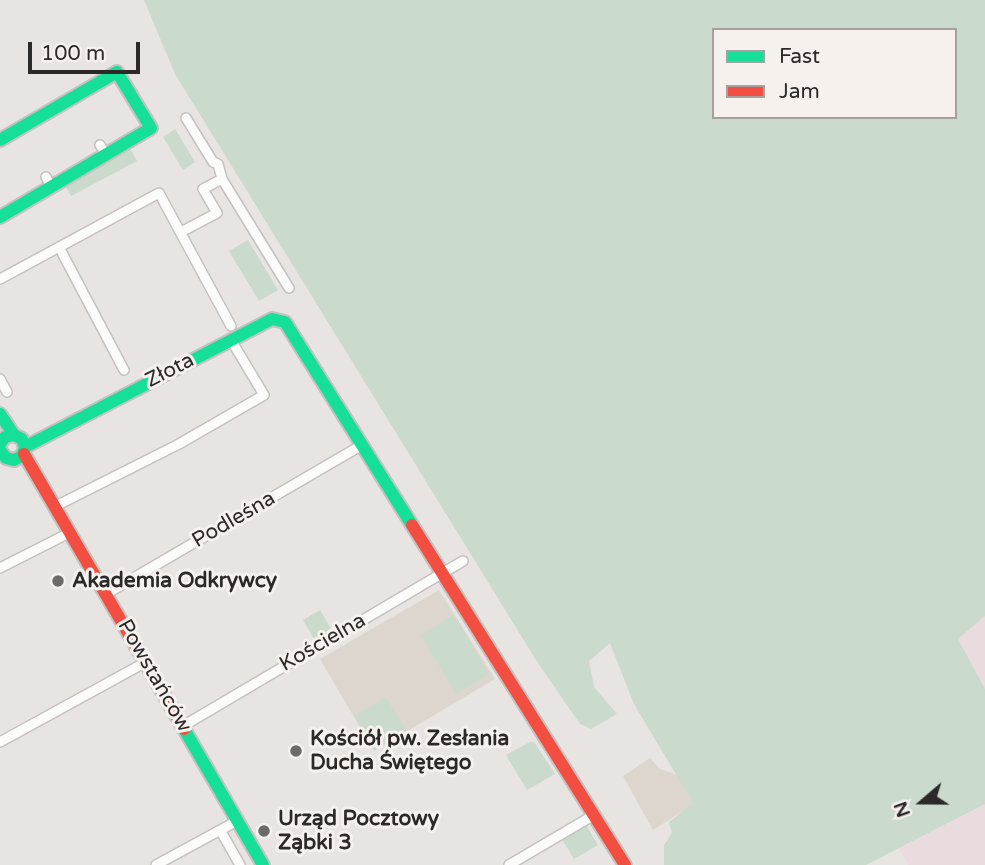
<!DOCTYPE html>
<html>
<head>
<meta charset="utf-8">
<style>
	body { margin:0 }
	#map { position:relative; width:985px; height:865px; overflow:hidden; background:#e7e4e1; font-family:"Varela Round",sans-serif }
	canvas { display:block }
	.legend { position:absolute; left:712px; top:28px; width:245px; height:91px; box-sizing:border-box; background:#f6f1ec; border:2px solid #a5a19e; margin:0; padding:9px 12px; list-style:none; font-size:21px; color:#2c2a28 }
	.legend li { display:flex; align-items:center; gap:14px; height:35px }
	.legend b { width:35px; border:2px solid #a5a19e }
	.north { position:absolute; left:887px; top:767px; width:70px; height:70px; -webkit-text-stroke:5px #f6f1ec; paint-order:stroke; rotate:250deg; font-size:19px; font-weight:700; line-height:28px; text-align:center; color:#2c2a28 }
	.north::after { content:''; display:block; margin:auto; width:24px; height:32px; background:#2c2a28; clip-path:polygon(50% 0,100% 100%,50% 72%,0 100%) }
	.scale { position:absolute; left:28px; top:42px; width:112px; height:32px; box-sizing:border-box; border:4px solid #2c2a28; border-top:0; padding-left:9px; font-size:21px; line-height:24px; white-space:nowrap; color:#2c2a28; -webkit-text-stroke:5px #f6f1ec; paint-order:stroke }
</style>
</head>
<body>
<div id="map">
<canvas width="985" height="865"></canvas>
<ul class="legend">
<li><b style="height:9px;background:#16e098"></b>Fast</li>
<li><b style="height:9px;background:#f24e42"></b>Jam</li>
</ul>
<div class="north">N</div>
<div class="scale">100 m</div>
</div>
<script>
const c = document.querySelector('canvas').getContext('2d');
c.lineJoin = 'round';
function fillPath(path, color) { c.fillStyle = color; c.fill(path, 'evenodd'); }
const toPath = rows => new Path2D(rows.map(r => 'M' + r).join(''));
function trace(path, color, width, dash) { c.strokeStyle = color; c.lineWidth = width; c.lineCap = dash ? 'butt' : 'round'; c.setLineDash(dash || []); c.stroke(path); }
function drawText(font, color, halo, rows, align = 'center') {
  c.font = font + ' "Varela Round",sans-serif'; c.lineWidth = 6; c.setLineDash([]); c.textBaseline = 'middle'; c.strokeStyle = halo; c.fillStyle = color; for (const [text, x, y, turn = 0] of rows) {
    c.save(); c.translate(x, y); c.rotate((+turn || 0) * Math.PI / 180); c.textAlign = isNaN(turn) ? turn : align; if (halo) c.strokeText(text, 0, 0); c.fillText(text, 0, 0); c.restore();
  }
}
const built = toPath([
	[439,590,495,679,374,751,320,659],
	[650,758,660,769,677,775,694,804,653,830,623,776]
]);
const industrial = toPath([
	[985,616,985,689,958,639],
	[985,804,985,865,909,865,898,849]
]);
const green = toPath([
	[144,0,985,0,985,616,958,639,985,689,985,804,866,865,664,865,664,845,672,833,669,822,693,803,634,704,610,643,589,661,594,687,617,714,591,729,580,724,536,660,175,74],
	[714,30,955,30,955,117,714,117],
	[175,129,195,162,183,170,163,137],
	[129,146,137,161,71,196,64,184],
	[248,240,278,290,259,301,229,251],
	[320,610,333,632,316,642,303,620],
	[454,615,489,674,456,694,421,635],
	[385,697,407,731,374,750,354,716],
	[530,742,534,742,555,774,527,790,506,755],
	[586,825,598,845,574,859,562,839]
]);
const street = toPath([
	[186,118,213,162,218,164,222,179],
	[100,145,106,155],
	[46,177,51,187],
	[181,232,217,213,203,189,222,179,289,288],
	[59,247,124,370],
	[0,279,159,193,231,326],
	[0,379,7,392],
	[54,507,179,444,264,395,231,340],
	[0,568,69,533],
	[106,594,362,445],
	[183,726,463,561],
	[0,742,146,662],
	[223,835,240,865],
	[156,865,237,821],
	[509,865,594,815]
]);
const fast = toPath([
	[0,140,117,72,151,128,0,217],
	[0,414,14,435],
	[0,444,5,437,14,435,22,439,25,447,22,456,14,460,6,458,0,450],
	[25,447,272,319,285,322,412,525],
	[184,729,263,865]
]);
const jam = toPath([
	[24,454,184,729],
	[412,525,625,865]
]);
const markers = [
	[58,581,7,"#6d6b69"],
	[296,751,7,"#6d6b69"],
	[264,831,7,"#6d6b69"]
];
const streetNames = [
	["Złota",170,371,-27],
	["Podleśna",234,520,-30],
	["Kościelna",323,643,-30],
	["Powstańców",154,676,60]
];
const poiNames = [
	["Akademia Odkrywcy",72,581],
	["Kościół pw. Zesłania",310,739],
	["Ducha Świętego",310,763],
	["Urząd Pocztowy",278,819],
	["Ząbki 3",278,843]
];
fillPath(built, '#ddd6ce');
fillPath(industrial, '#eadbde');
fillPath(green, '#cadacd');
trace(street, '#c4c2bf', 12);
trace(fast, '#c4c2bf', 16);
trace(jam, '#c4c2bf', 16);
trace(street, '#fbfbfa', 9);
trace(fast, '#16e098', 12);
trace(jam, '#f24e42', 12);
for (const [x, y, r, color] of markers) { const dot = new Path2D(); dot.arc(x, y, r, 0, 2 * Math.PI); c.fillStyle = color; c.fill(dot); trace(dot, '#f6f1ec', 2.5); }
drawText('21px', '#2c2a28', '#f6f1ec', streetNames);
drawText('bold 21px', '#2c2a28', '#f6f1ec', poiNames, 'left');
</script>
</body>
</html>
